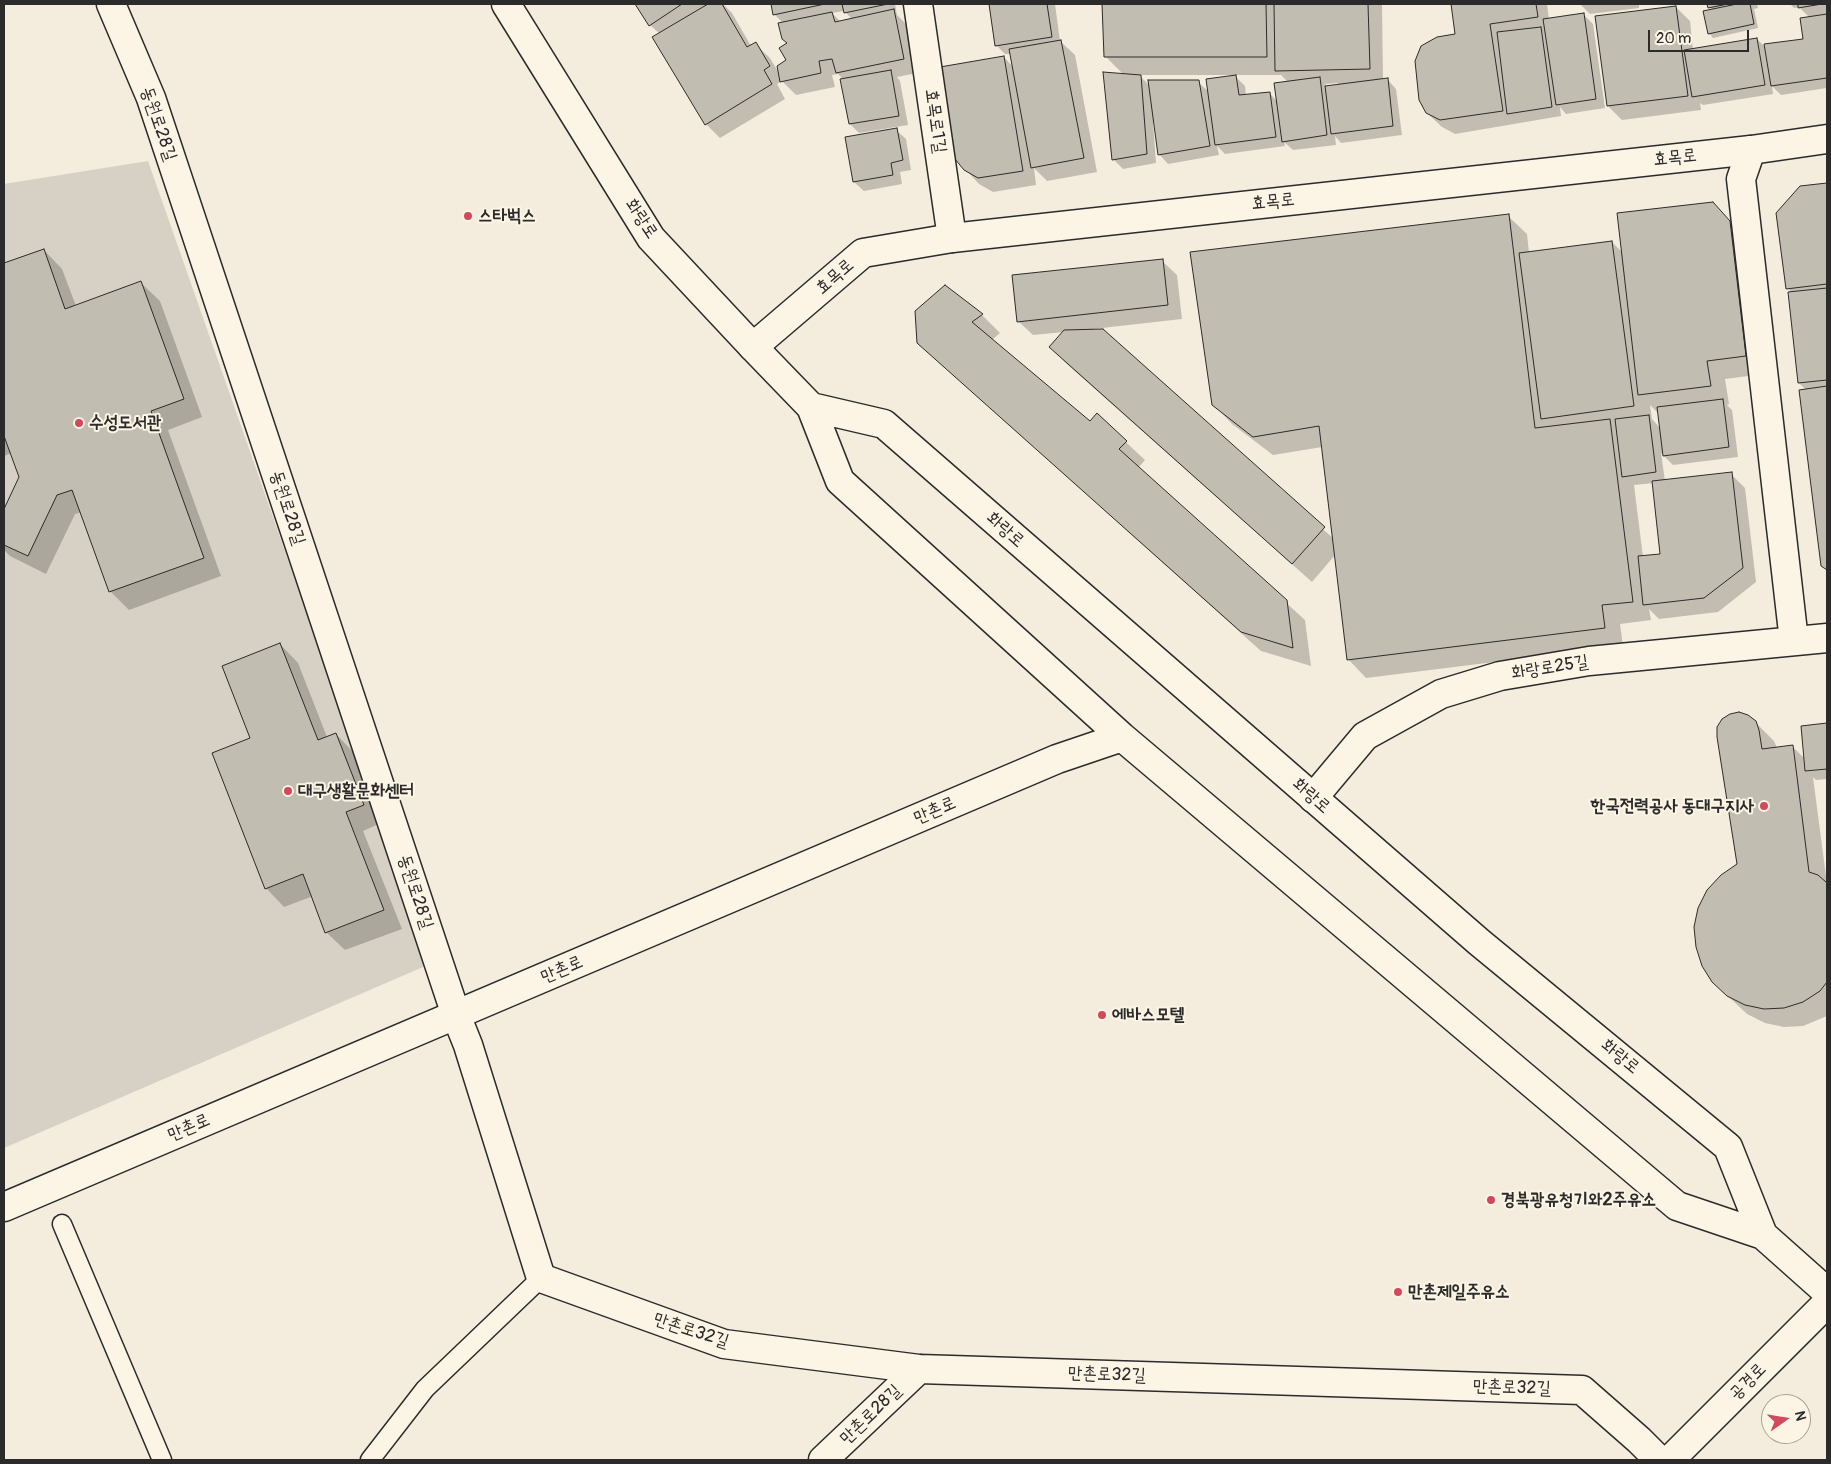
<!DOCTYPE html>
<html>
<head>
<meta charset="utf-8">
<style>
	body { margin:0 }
	#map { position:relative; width:1831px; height:1464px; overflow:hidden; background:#f4edde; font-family:Pangolin,sans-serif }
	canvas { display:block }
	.frame { position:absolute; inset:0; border:5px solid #2b2b2b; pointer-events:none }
	.north { position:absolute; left:1761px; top:1394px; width:50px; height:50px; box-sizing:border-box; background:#fcf5e5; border:1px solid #a8a49b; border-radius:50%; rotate:77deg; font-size:14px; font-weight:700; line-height:20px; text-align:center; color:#2b2b2b }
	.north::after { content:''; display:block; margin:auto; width:18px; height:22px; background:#d1495b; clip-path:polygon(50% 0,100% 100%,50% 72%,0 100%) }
	.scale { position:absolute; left:1648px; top:30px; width:101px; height:22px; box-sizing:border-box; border:2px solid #2b2b2b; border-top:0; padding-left:6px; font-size:15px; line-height:18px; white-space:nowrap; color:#2b2b2b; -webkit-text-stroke:4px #fcf5e5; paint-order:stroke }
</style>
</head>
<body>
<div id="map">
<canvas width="1831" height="1464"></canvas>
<div class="frame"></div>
<div class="north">N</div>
<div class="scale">20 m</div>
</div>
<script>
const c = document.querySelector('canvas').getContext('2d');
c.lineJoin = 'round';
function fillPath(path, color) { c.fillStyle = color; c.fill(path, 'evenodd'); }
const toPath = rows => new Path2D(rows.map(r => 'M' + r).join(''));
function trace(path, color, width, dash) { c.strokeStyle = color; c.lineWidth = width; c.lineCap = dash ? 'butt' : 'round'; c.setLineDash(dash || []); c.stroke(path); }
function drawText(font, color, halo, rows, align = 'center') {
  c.font = font + ' Pangolin,"Poor Story",sans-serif'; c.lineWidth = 4; c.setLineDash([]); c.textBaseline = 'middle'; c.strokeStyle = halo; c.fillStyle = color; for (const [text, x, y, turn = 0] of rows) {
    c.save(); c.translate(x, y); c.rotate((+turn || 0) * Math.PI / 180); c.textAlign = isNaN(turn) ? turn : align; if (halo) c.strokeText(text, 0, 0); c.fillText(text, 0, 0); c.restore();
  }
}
const green = toPath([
	[148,161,430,964,4,1148,4,184]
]);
const shadow = toPath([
	[637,4,723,4,732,13,751,46,755,44,770,58,780,75,788,60,788,44,783,23,774,14,772,4,895,4,897,15,907,25,917,73,897,77,900,81,908,125,859,133,850,124,844,80,838,74,832,75,835,87,796,95,782,81,777,84,785,99,720,138,706,124,660,34,650,25],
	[844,11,852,19,841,22,832,13],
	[990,4,1055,4,1060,41,1075,55,1097,172,1047,181,1034,168,1036,185,993,192,979,184,965,169,1004,57,1013,67,1011,54,1005,54,996,45],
	[1103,4,1382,4,1383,80,1387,79,1396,89,1402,135,1341,143,1335,136,1336,145,1293,150,1284,142,1285,146,1225,154,1217,146,1219,155,1168,164,1159,154,1155,122,1153,123,1156,163,1123,169,1113,159,1124,75,1105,56],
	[1139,75,1232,75,1232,77,1209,92,1198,82,1150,86],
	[1234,75,1281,75,1288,82,1278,102,1269,93,1246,96,1245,86],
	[1338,83,1338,85,1327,87,1325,84],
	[1452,4,1547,4,1549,20,1584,15,1593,24,1605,108,1566,114,1560,107,1561,116,1455,134,1442,127,1427,113,1457,35],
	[1580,4,1639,4,1639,8,1590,14],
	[1708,4,1757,4,1758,8,1754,9,1758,28,1713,38,1709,33,1712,10],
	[1790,4,1827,4,1827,88,1781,95,1772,86,1773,94,1703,105,1700,103,1701,110,1622,120,1608,106,1676,7,1690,21,1693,50,1757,39,1766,48,1804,40,1810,18,1799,7,1794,8],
	[896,130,906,139,911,170,900,172,902,184,864,191,854,182],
	[1827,184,1827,570,1823,565,1806,390,1799,383,1792,293,1788,288,1800,187],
	[1713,204,1749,241,1764,374,1725,379,1729,404,1727,405,1732,410,1738,457,1673,465,1661,453,1665,481,1731,474,1745,488,1756,582,1718,612,1659,619,1649,609,1651,620,1620,624,1623,646,1366,678,1348,659,1335,555,1312,582,1069,366,1050,347,1064,332,1033,335,1018,321,1162,261,1177,275,1182,319,1093,329,1093,331,1333,538,1322,447,1273,455,1232,424,1213,404,1508,216,1527,234,1529,253,1612,242,1623,253],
	[1650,405,1659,414,1660,428,1652,419],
	[1654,483,1662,555,1643,557,1634,485],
	[44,250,62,269,76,306,141,283,160,301,202,417,168,430,221,576,129,610,110,591,82,512,75,514,46,574,10,556,4,550,4,512,21,477,12,453,4,456,4,264],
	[982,315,1000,333,992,340,1090,422,1097,415,1145,460,1138,468,1305,620,1311,666,1261,651,938,361,919,342],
	[280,644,298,663,327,737,336,734,354,753,381,823,363,831,402,929,345,950,326,932,313,896,284,907,266,888,252,739],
	[1755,722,1774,741,1777,748,1792,746,1805,759,1802,727,1827,724,1827,779,1816,780,1813,777,1827,884,1827,1016,1803,1026,1784,1027,1765,1023,1747,1014,1713,982,1738,864]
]);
const building = toPath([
	[635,4,682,4,649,26,635,4],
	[708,4,722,4,747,47,756,42,770,66,764,70,772,84,705,125,652,37,708,4],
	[771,4,825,4,773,15,771,4],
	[842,4,888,4,844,13,842,4],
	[989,4,1047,4,1052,37,995,46,989,4],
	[1102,4,1266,4,1267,57,1104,57,1102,4],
	[1274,4,1368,4,1370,69,1275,71,1274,4],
	[1451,4,1536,4,1538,17,1490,24,1503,111,1440,120,1426,113,1419,100,1415,61,1421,46,1437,37,1455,34,1451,4],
	[1707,4,1728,4,1708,8,1707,4],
	[1737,4,1750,4,1754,24,1708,34,1703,11,1737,4],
	[1798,4,1822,4,1798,8,1798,4],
	[1676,6,1688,96,1607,106,1595,16,1676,6],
	[894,9,904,59,836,73,832,59,819,61,821,73,780,82,777,66,786,60,779,48,787,43,782,39,778,23,832,12,835,22,894,9],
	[1584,13,1596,99,1556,105,1543,19,1584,13],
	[1827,14,1827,78,1771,86,1764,44,1803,39,1800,18,1827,14],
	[1541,27,1552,107,1507,114,1497,32,1541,27],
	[1757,38,1765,85,1692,97,1684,50,1757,38],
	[1061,40,1084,158,1031,168,1009,49,1061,40],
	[1004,56,1023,171,978,178,964,170,955,159,940,67,1004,56],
	[891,70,899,116,849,124,840,79,891,70],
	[1103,72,1141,75,1147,154,1112,160,1103,72],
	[1236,75,1239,95,1270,92,1276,137,1215,145,1206,79,1236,75],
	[1320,77,1327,135,1282,142,1274,83,1320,77],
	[1388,78,1393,126,1331,134,1325,86,1388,78],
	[1148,80,1199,80,1210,146,1158,155,1148,80],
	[897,128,903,160,891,163,893,175,853,182,845,137,897,128],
	[1827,183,1827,284,1786,289,1776,213,1800,186,1827,183],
	[1713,202,1730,221,1746,356,1707,361,1711,386,1638,395,1617,213,1713,202],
	[1509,214,1535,428,1610,419,1633,602,1602,605,1605,628,1347,660,1319,426,1253,437,1212,405,1190,252,1509,214],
	[1612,241,1634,406,1541,419,1519,253,1612,241],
	[44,249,65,309,141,281,184,399,151,411,204,558,109,592,72,490,57,495,28,556,4,545,4,509,19,477,4,436,4,263,44,249],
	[1163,259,1168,305,1017,322,1012,275,1163,259],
	[945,285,983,314,972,322,1090,421,1097,413,1127,441,1119,449,1287,600,1293,648,1241,632,917,343,915,311,945,285],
	[1827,288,1827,380,1798,383,1788,292,1827,288],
	[1103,329,1325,527,1292,564,1049,347,1064,330,1103,329],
	[1827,386,1827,570,1821,566,1799,390,1827,386],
	[1723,399,1729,447,1663,456,1657,407,1723,399],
	[1649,415,1656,472,1622,477,1615,419,1649,415],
	[1732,472,1743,568,1704,598,1643,605,1638,556,1660,554,1652,481,1732,472],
	[280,643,318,740,336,733,364,805,346,812,384,910,325,933,303,874,265,889,212,753,250,738,222,666,280,643],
	[1739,712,1748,715,1756,721,1759,730,1762,749,1793,745,1809,872,1818,875,1827,883,1827,982,1820,991,1803,1002,1784,1008,1764,1009,1745,1005,1727,996,1712,982,1702,966,1696,947,1694,927,1698,908,1707,890,1721,875,1737,864,1717,737,1717,727,1722,719,1730,714,1739,712],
	[1827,723,1827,769,1805,771,1801,726,1827,723]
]);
const service = toPath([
	[62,1224,162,1460],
	[370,1460,425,1389,541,1278]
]);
const minor = toPath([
	[111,4,151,98,456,1015,468,1045,541,1278,724,1344,919,1369,1582,1390,1639,1440,1659,1460],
	[918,4,952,238],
	[1751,150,1741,179,1794,641],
	[1313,798,1365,736,1441,694,1500,676,1589,661,1827,638],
	[823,1460,919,1369]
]);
const tertiary = toPath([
	[753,347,863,253,952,238,1751,150,1827,139],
	[1670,1460,1827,1303]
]);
const secondary = toPath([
	[506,4,651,238,753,347,811,407,840,481,1122,737,1677,1206,1763,1235,1827,1292],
	[811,407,884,424,1479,942,1728,1147,1763,1235],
	[4,1207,1057,759,1122,737]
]);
const markers = [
	[468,216,5,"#d1495b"],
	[79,423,5,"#d1495b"],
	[288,791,5,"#d1495b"],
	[1764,806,5,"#d1495b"],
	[1102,1015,5,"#d1495b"],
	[1491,1200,5,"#d1495b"],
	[1398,1292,5,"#d1495b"]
];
const streetNames = [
	["효목로1길",935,121,82],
	["동원로28길",158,124,71],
	["효목로",1675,158,-6],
	["효목로",1273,202,-6],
	["화랑로",641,219,56],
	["효목로",835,277,-41],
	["동원로28길",287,508,72],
	["화랑로",1005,530,41],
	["화랑로25길",1550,668,-9],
	["화랑로",1311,796,41],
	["만촌로",935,811,-23],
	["동원로28길",415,892,72],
	["만촌로",562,970,-23],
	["화랑로",1620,1057,39],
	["만촌로",189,1128,-23],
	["만촌로32길",691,1331,18],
	["만촌로32길",1107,1375,2],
	["공경로",1748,1382,-45],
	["만촌로32길",1512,1388,2],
	["만촌로28길",871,1415,-44]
];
const poiNames = [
	["스타벅스",478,216],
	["수성도서관",89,423],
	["대구생활문화센터",298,791],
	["한국전력공사 동대구지사",1754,806,"right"],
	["에바스모텔",1112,1015],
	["경북광유청기와2주유소",1501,1200],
	["만촌제일주유소",1408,1292]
];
fillPath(green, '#d6d1c4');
fillPath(shadow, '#0003');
fillPath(building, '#c2bdb1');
trace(building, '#2b2b2b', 1);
trace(service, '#2b2b2b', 21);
trace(minor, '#2b2b2b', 31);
trace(tertiary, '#2b2b2b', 31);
trace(secondary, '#2b2b2b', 31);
trace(service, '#fcf5e5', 18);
trace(minor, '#fcf5e5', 28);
trace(tertiary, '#fcf5e5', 28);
trace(secondary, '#fcf5e5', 28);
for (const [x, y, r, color] of markers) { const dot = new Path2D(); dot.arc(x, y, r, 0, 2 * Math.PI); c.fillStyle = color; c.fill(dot); trace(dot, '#fcf5e5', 2); }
drawText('18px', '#2b2b2b', '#fcf5e5', streetNames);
drawText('bold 18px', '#2b2b2b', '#fcf5e5', poiNames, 'left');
</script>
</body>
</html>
